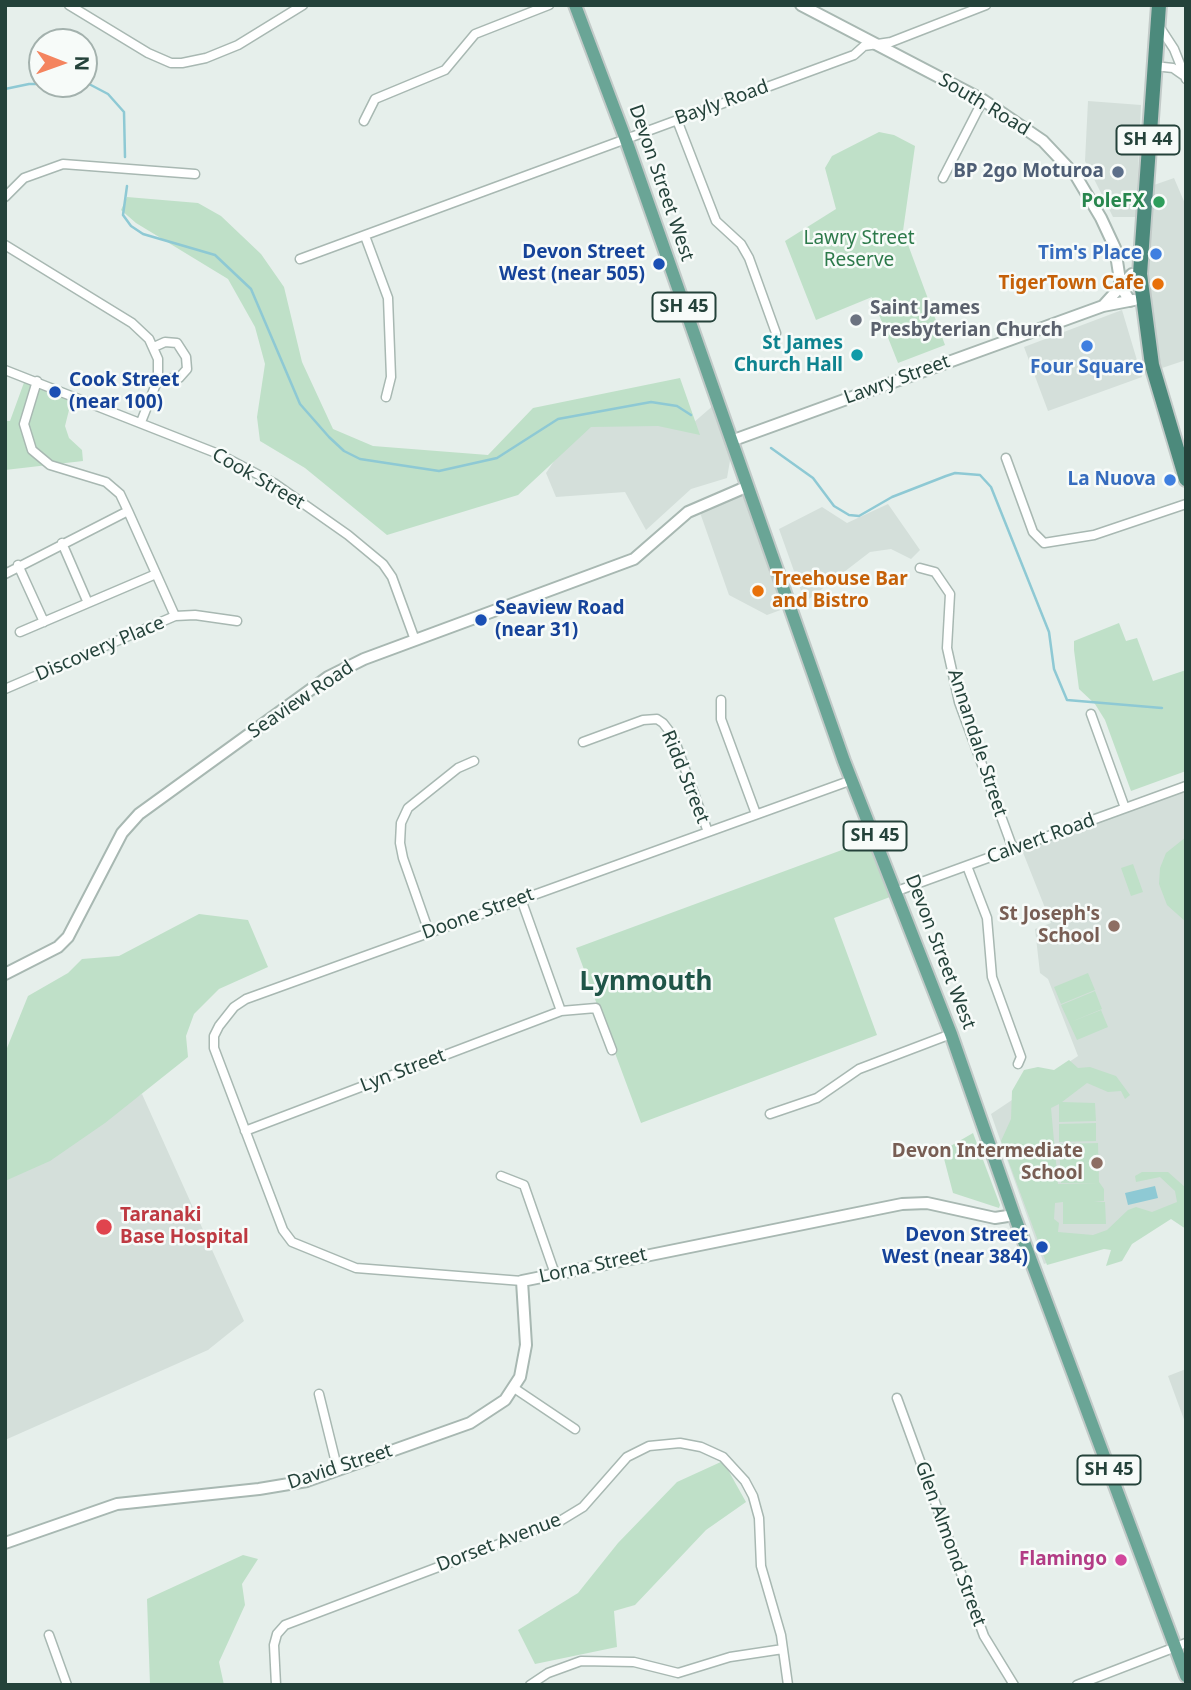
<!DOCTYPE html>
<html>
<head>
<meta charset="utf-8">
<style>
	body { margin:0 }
	#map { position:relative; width:1191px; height:1690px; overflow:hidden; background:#e6efeb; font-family:"Noto Sans",sans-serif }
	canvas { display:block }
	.frame { position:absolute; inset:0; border:7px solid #24423a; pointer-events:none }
	.north { position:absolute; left:28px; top:28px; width:70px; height:70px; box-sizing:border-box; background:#f7fbf9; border:2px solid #a3b1ad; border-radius:50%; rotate:91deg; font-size:19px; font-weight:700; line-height:28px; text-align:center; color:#24423a }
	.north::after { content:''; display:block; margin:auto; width:24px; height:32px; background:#f4845f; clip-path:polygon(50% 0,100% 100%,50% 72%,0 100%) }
</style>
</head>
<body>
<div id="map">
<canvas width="1191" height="1690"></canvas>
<div class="frame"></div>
<div class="north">N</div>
</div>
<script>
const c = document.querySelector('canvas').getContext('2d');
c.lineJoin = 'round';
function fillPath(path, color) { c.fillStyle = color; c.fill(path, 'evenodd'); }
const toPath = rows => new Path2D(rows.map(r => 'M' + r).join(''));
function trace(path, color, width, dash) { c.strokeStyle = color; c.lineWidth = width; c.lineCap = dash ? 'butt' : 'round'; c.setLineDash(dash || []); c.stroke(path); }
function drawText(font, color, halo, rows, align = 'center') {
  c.font = font + ' "Noto Sans",sans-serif'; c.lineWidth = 5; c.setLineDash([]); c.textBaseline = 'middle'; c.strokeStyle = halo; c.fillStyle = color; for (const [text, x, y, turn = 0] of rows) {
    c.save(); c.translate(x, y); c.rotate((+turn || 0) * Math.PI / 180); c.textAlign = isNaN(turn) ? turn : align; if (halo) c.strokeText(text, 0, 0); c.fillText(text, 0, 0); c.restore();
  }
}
const built = toPath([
	[1088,101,1141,105,1136,217,1113,217,1085,161],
	[1174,178,1186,206,1186,360,1162,368,1151,329,1148,287,1151,212,1154,185],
	[1122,310,1142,377,1048,411,1024,347],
	[715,404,731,455,727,478,691,489,646,530,625,492,556,497,546,473,583,418,693,423],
	[745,492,786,608,767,615,729,595,698,507],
	[888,504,920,550,911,559,891,549,870,552,805,602,779,529,822,507,847,523],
	[1186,791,1186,1211,1044,1264,991,1114,1078,1056,1048,979,1040,973,1035,929,1051,923,1022,850],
	[142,1094,244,1321,208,1350,5,1440,5,1165],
	[1186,1369,1186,1425,1168,1376]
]);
const green = toPath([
	[879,132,894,135,915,146,903,231,945,345,898,363,872,297,816,320,785,241,836,209,825,168,832,156],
	[127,197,198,203,221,216,261,254,284,287,302,362,333,429,373,446,488,455,533,408,680,378,700,435,658,426,591,427,518,495,387,535,305,468,260,441,257,417,265,364,255,327,228,279,136,223,121,210],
	[26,377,73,394,65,426,69,438,82,450,83,461,5,470,5,421,10,421],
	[1119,623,1126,641,1137,638,1153,681,1186,670,1186,771,1131,791,1105,720,1095,704,1079,689,1074,650,1074,641],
	[1186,837,1186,922,1167,905,1159,884,1160,868,1166,853],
	[869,840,890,897,834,918,877,1035,641,1123,576,948],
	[1133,864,1143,892,1131,896,1121,868],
	[199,914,248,920,268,967,219,989,194,1014,186,1036,188,1057,105,1123,50,1161,5,1181,5,1053,28,996,68,973,82,959,119,956],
	[1088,973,1095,990,1061,1004,1054,987],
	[1095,991,1102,1009,1071,1022,1101,1010,1108,1027,1077,1040,1061,1005],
	[1069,1060,1078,1068,1090,1067,1116,1076,1130,1095,1125,1099,1121,1091,1108,1092,1087,1083,1062,1102,1095,1103,1096,1121,1059,1122,1059,1104,1051,1108,1058,1184,1097,1183,1061,1183,1059,1144,1098,1143,1099,1182,1104,1189,1104,1201,1094,1202,1105,1202,1106,1224,1063,1224,1063,1202,1055,1203,1054,1219,1059,1223,1058,1232,1093,1235,1107,1230,1128,1210,1136,1207,1152,1212,1177,1202,1175,1191,1160,1177,1136,1182,1135,1176,1142,1172,1168,1172,1186,1188,1186,1229,1171,1219,1132,1244,1122,1261,1106,1266,1111,1250,1104,1249,1047,1265,1001,1141,1011,1119,1012,1091,1024,1070,1038,1067,1054,1070],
	[1096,1123,1096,1141,1059,1142,1059,1124],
	[973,1133,1000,1205,999,1208,953,1193,942,1151],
	[723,1461,746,1502,706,1530,635,1605,614,1611,617,1647,535,1664,518,1630,578,1593,618,1543,677,1482],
	[243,1555,258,1559,242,1584,245,1605,219,1662,224,1685,150,1685,147,1599]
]);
const water = toPath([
	[1155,1186,1158,1198,1128,1205,1125,1193]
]);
const stream = toPath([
	[5,89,29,84,89,84,108,94,124,112,125,157],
	[127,186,123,215,131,226,143,234,215,255,251,289,300,404,329,437,344,451,360,459,439,471,497,458,558,419,651,402,677,406,691,415],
	[771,448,813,478,834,506,849,515,859,516,892,497,946,476,955,473,980,475,991,487,1049,632,1054,669,1067,700,1162,708]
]);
const minor = toPath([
	[69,5,148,53,171,63,182,63,206,58,238,45,303,5],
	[1157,23,1174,49,1186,79],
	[1154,66,1173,68,1183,75],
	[677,120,716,221,741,244,749,258,776,333],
	[364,121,375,99,445,70,475,34,549,5],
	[943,178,983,100],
	[5,197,24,178,63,164,195,174],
	[365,236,388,298,391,377,386,397],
	[5,245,132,323,149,339,158,359,158,379,141,422],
	[300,259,854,55,864,46,891,42,986,5],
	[154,347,165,342,177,343,186,357,187,369,179,378,158,379],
	[5,370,221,455,274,483,348,535,383,564,392,577,415,640],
	[37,381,24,424,32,450,50,465,106,482,120,494,128,511],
	[1006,458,1033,532,1044,543,1094,535,1186,504],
	[62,543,88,603],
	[18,565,44,622],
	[920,568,935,572,950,594,947,648,959,702,1013,849],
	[5,574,128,511,175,616],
	[20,632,156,574],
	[5,689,175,616,195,615,237,621],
	[721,700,721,719,756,814],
	[1091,714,1125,808],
	[583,742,643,720,657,719,663,723,673,736,708,832],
	[967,866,987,918,992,977,1021,1057,1018,1064],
	[897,891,1186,786],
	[521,899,561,1011],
	[429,932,403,858,400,843,401,823,408,808,458,768,474,761],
	[770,1114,817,1098,859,1069,951,1034],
	[245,1131,561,1011,596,1008,612,1050],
	[501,1176,524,1185,555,1274],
	[522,1281,356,1268,292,1242,283,1230,214,1048,214,1036,219,1026,234,1007,246,999,852,780],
	[514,1388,575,1429],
	[319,1394,338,1471],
	[897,1398,984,1636,1014,1685],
	[49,1635,67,1685],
	[276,1685,274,1645,277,1634,285,1625,560,1521,583,1507,627,1457,649,1446,680,1443,701,1447,723,1457,745,1481,753,1496,759,1518,761,1566,781,1635,788,1685],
	[530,1685,548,1673,581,1661,634,1662,678,1673,730,1657,783,1649],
	[1077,1685,1186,1643]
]);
const tertiary = toPath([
	[801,5,983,100,1043,141,1076,176,1101,218,1115,248,1121,287,1130,301],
	[1103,306,1132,274],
	[731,441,1103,306,1134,300],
	[5,974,58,947,68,937,122,833,139,814,328,677,364,659,634,559,688,512,746,487],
	[5,1543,117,1504,259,1489,307,1481,470,1423,505,1400,520,1377,526,1345,522,1281,902,1204,927,1203,995,1218,1014,1215]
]);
const primary = toPath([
	[575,5,626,140,844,761,951,1034,1014,1215,1186,1676]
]);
const trunk = toPath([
	[1159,5,1140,274,1152,365,1186,479]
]);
const markers = [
	[1118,172,7,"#5c6f8a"],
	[1159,202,7,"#2e9e5b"],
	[1156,254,7,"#3f7fe0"],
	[659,264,7,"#1a4fb4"],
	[1158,284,7,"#e8710a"],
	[856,320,7,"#6b7280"],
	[1087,346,7,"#3f7fe0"],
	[857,355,7,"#0f9aa8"],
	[55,392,7,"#1a4fb4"],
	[1170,480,7,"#3f7fe0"],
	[758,591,7,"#e8710a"],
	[481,620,7,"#1a4fb4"],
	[1114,926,7,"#8d6e63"],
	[1097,1163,7,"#8d6e63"],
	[104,1227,9,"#e0444e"],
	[1042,1247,7,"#1a4fb4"],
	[1121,1560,7,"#d1479c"]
];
const shields = [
	[1148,140,63],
	[684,307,63],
	[875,836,63],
	[1109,1470,63]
];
const shieldNames = [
	["SH 44",1148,140],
	["SH 45",684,307],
	["SH 45",875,836],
	["SH 45",1109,1470]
];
const streetNames = [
	["Bayly Road",722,103,-20],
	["South Road",984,105,31],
	["Devon Street West",661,183,71],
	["Lawry Street",897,380,-20],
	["Cook Street",258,479,30],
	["Discovery Place",100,649,-23],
	["Seaview Road",301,700,-34],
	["Annandale Street",977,743,72],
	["Ridd Street",685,777,68],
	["Calvert Road",1041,839,-20],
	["Doone Street",478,914,-20],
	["Devon Street West",940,952,69],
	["Lyn Street",403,1071,-21],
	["Lorna Street",593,1266,-12],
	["David Street",340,1467,-18],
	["Dorset Avenue",499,1543,-21],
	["Glen Almond Street",950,1544,70]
];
const serviceNames = [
	["BP 2go Moturoa",1104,172]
];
const leisureNames = [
	["PoleFX",1145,202]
];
const parkNames = [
	["Lawry Street",859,239],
	["Reserve",859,261]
];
const transitNames = [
	["Devon Street",645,253],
	["West (near 505)",645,275],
	["Cook Street",69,381,"left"],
	["(near 100)",69,403,"left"],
	["Seaview Road",495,609,"left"],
	["(near 31)",495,631,"left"],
	["Devon Street",1028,1236],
	["West (near 384)",1028,1258]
];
const shopNames = [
	["Tim's Place",1142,254],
	["Four Square",1087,368,"center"],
	["La Nuova",1156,480]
];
const foodNames = [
	["TigerTown Cafe",1144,284],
	["Treehouse Bar",772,580,"left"],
	["and Bistro",772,602,"left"]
];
const worshipNames = [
	["Saint James",870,309],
	["Presbyterian Church",870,331]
];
const cultureNames = [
	["St James",843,344],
	["Church Hall",843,366]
];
const educationNames = [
	["St Joseph's",1100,915],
	["School",1100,937],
	["Devon Intermediate",1083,1152],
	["School",1083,1174]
];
const healthNames = [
	["Taranaki",120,1216],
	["Base Hospital",120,1238]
];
const hotelNames = [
	["Flamingo",1107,1560]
];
const districtNames = [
	["Lynmouth",646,983]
];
fillPath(built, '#d4dfda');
fillPath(green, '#bfe0c8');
fillPath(water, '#8ec9d4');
trace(stream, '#8ec9d4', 2.5);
trace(minor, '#a8b8b2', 11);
trace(tertiary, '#a8b8b2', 14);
trace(primary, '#c2cac8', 16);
trace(trunk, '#c2cac8', 18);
trace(minor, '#fff', 8);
trace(tertiary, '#fff', 10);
trace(primary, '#6aa596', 12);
trace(trunk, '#4c8a7c', 14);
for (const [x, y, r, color] of markers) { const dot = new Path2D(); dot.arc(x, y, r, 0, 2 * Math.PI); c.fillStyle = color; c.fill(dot); trace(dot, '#f7fbf9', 2.5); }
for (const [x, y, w] of shields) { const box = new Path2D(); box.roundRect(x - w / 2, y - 14.5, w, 29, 5); c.fillStyle = '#f7fbf9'; c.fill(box); trace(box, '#24423a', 2); }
drawText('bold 18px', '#24423a', null, shieldNames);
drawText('19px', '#24423a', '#f7fbf9', streetNames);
drawText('bold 19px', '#4e5e75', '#f7fbf9', serviceNames, 'right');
drawText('bold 19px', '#27864d', '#f7fbf9', leisureNames, 'right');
drawText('19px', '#2d7a4b', '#f7fbf9', parkNames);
drawText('bold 19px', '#164399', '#f7fbf9', transitNames, 'right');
drawText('bold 19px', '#366cbe', '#f7fbf9', shopNames, 'right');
drawText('bold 19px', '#c56008', '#f7fbf9', foodNames, 'right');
drawText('bold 19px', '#5b616d', '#f7fbf9', worshipNames, 'left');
drawText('bold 19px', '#0d838f', '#f7fbf9', cultureNames, 'right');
drawText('bold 19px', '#785e54', '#f7fbf9', educationNames, 'right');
drawText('bold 19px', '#be3a42', '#f7fbf9', healthNames, 'left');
drawText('bold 19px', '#b23c85', '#f7fbf9', hotelNames, 'right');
drawText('bold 26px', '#1f5548', '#f7fbf9', districtNames);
</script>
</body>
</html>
